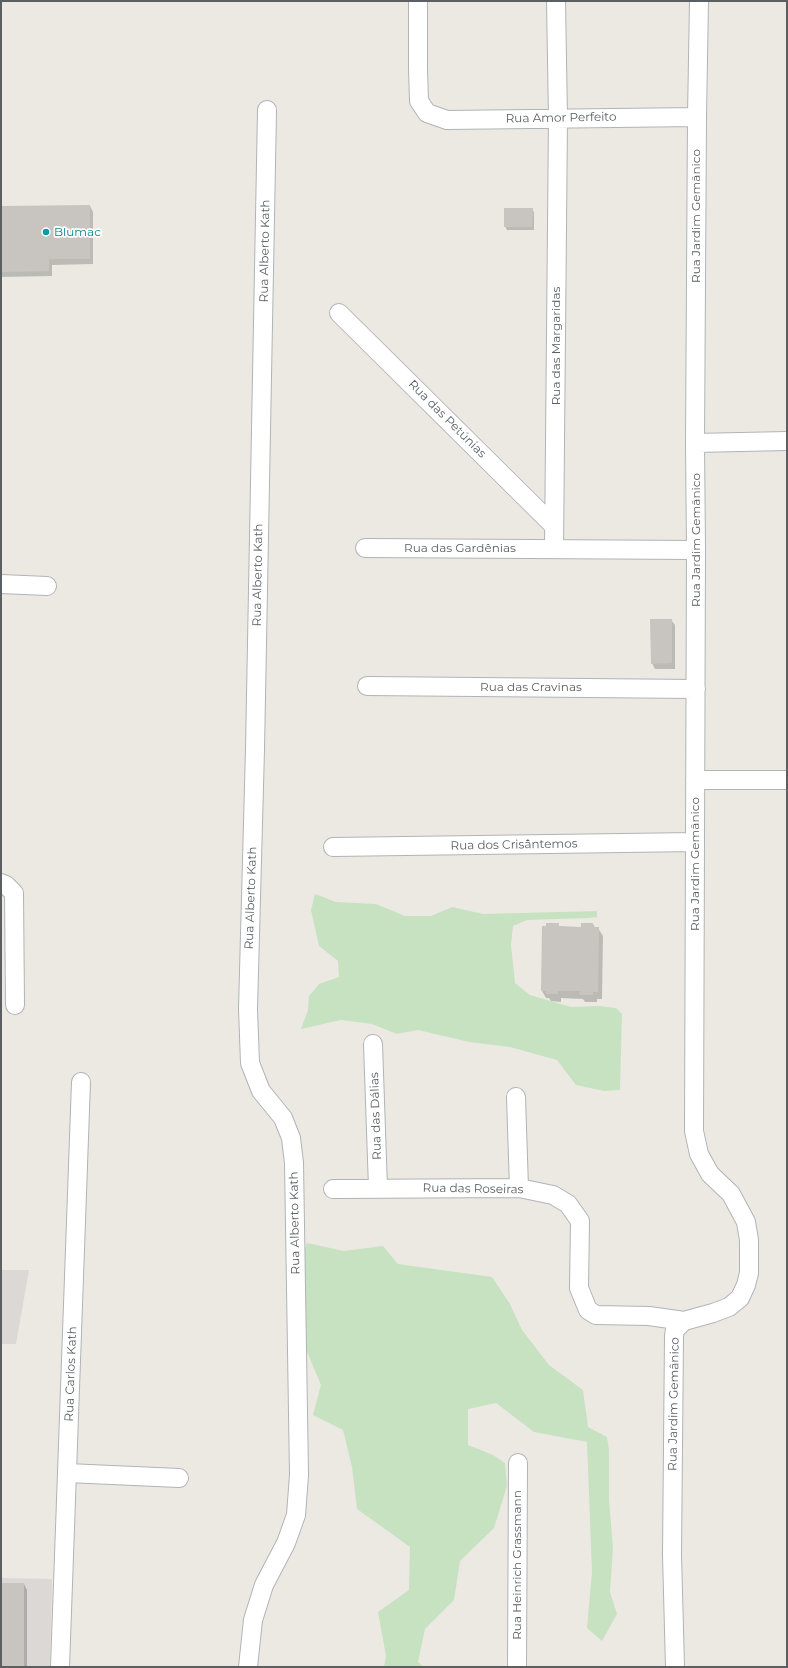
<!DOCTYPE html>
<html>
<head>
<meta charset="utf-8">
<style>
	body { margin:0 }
	#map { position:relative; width:788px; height:1668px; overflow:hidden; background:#ece9e3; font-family:Montserrat,sans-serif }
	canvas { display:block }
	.frame { position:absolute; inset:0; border:2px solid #5b5f62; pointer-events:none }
</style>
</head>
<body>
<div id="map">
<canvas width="788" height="1668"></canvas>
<div class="frame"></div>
</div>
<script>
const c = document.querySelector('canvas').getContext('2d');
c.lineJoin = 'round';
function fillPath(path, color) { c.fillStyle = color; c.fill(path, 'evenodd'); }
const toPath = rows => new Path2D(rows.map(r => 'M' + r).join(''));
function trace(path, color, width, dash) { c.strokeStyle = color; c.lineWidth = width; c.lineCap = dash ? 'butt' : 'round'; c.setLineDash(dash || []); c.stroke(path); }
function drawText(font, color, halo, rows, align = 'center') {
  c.font = font + ' Montserrat,sans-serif'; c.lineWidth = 3.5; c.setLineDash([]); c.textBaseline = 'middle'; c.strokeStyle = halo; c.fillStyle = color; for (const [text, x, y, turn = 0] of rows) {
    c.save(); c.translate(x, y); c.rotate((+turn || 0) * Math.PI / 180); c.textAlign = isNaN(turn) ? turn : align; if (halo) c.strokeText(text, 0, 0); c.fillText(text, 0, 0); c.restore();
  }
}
const industrial = toPath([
	[1,1270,29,1270,16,1344,1,1344],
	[1,1578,52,1579,50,1667,1,1667]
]);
const green = toPath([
	[315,894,336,902,376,904,405,916,431,916,452,907,483,914,597,911,597,917,589,918,527,920,513,926,511,945,515,983,530,995,571,1007,599,1006,616,1008,622,1014,620,1090,604,1091,576,1085,557,1060,510,1047,469,1042,418,1030,397,1034,372,1024,341,1020,301,1029,308,1010,309,996,319,984,339,977,338,961,319,946,311,910],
	[307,1243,344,1251,383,1246,398,1264,492,1277,510,1304,522,1330,549,1365,583,1390,588,1427,607,1437,609,1450,609,1500,613,1548,610,1592,617,1614,602,1641,587,1628,592,1572,587,1442,534,1432,496,1403,468,1409,468,1445,493,1455,505,1463,507,1486,494,1528,460,1561,454,1600,425,1629,418,1662,424,1667,384,1667,386,1656,378,1612,409,1590,410,1547,357,1509,352,1467,343,1430,313,1415,321,1385,302,1340,300,1264]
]);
const shadow = toPath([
	[90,206,93,212,93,264,52,265,52,276,1,277,1,207],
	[532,209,534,212,534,230,507,230,505,226],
	[671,620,675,625,675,669,655,669,652,663],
	[558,924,560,927,582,928,593,924,595,928,598,928,603,936,602,999,597,999,597,1002,585,1002,583,999,561,998,561,1002,551,1001,549,998,546,998,542,991],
	[1,1584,24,1584,27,1590,27,1667,1,1667]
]);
const building = toPath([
	[90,205,90,259,49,259,49,271,1,272,1,206],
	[504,208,533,208,532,227,504,227],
	[650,619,672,619,672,663,651,664],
	[546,923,559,923,559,926,581,927,581,923,593,923,593,927,599,927,598,992,593,992,593,995,579,995,580,991,558,991,558,994,546,994,546,991,541,991,542,926,546,926],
	[1,1583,24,1583,24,1667,1,1667]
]);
const minor = toPath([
	[418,1,418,68,419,101,427,113,447,120,697,117],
	[339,313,554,526],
	[695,443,787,441],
	[365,548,696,550],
	[554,549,558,118,556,1],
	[1,584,47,586],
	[367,686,696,689],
	[695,780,787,780],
	[333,847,695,842],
	[1,883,6,885,14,893,15,1005],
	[373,1044,378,1188],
	[516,1097,519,1188],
	[333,1189,519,1188,553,1195,568,1204,580,1221,579,1288,588,1310,596,1315,649,1316,684,1321],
	[67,1473,179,1478],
	[60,1667,81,1082],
	[248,1667,253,1620,264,1585,286,1543,296,1515,299,1475,294,1163,291,1138,283,1118,261,1091,250,1063,248,1009,255,749,267,110],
	[517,1667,518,1463],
	[675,1667,672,1555,674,1336,675,1330,684,1321,713,1313,729,1307,740,1298,746,1285,749,1273,749,1240,746,1222,731,1194,710,1174,699,1154,694,1131,696,550,695,443,697,117,699,1]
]);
const markers = [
	[46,232,4,"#0f9aa8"]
];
const streetNames = [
	["Rua Amor Perfeito",561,118,-1],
	["Rua Jardim Gemânico",696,216,-90],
	["Rua Alberto Kath",265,251,-89],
	["Rua das Margaridas",556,346,-90],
	["Rua das Petúnias",447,419,45],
	["Rua Jardim Gemânico",696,540,-90],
	["Rua das Gardênias",460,548],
	["Rua Alberto Kath",258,575,-89],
	["Rua das Cravinas",531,687],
	["Rua dos Crisântemos",514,845,-1],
	["Rua Jardim Gemânico",695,864,-90],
	["Rua Alberto Kath",251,898,-88],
	["Rua das Dálias",376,1116,-92],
	["Rua das Roseiras",473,1189,1],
	["Rua Alberto Kath",295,1223,-91],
	["Rua Carlos Kath",71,1374,-88],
	["Rua Jardim Gemânico",674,1404,-89],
	["Rua Heinrich Grassmann",517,1565,-90]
];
const cultureNames = [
	["Blumac",54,232]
];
fillPath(industrial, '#dbd8d5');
fillPath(green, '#c6e2c1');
fillPath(shadow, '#0003');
fillPath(building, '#c8c4c0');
trace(minor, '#b0b4b7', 20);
trace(minor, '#fff', 18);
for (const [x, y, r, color] of markers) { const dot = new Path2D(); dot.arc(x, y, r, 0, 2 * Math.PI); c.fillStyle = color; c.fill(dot); trace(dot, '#fff', 1.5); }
drawText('12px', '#5b5f62', '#fff', streetNames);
drawText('12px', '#0d838f', '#fff', cultureNames, 'left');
</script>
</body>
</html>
